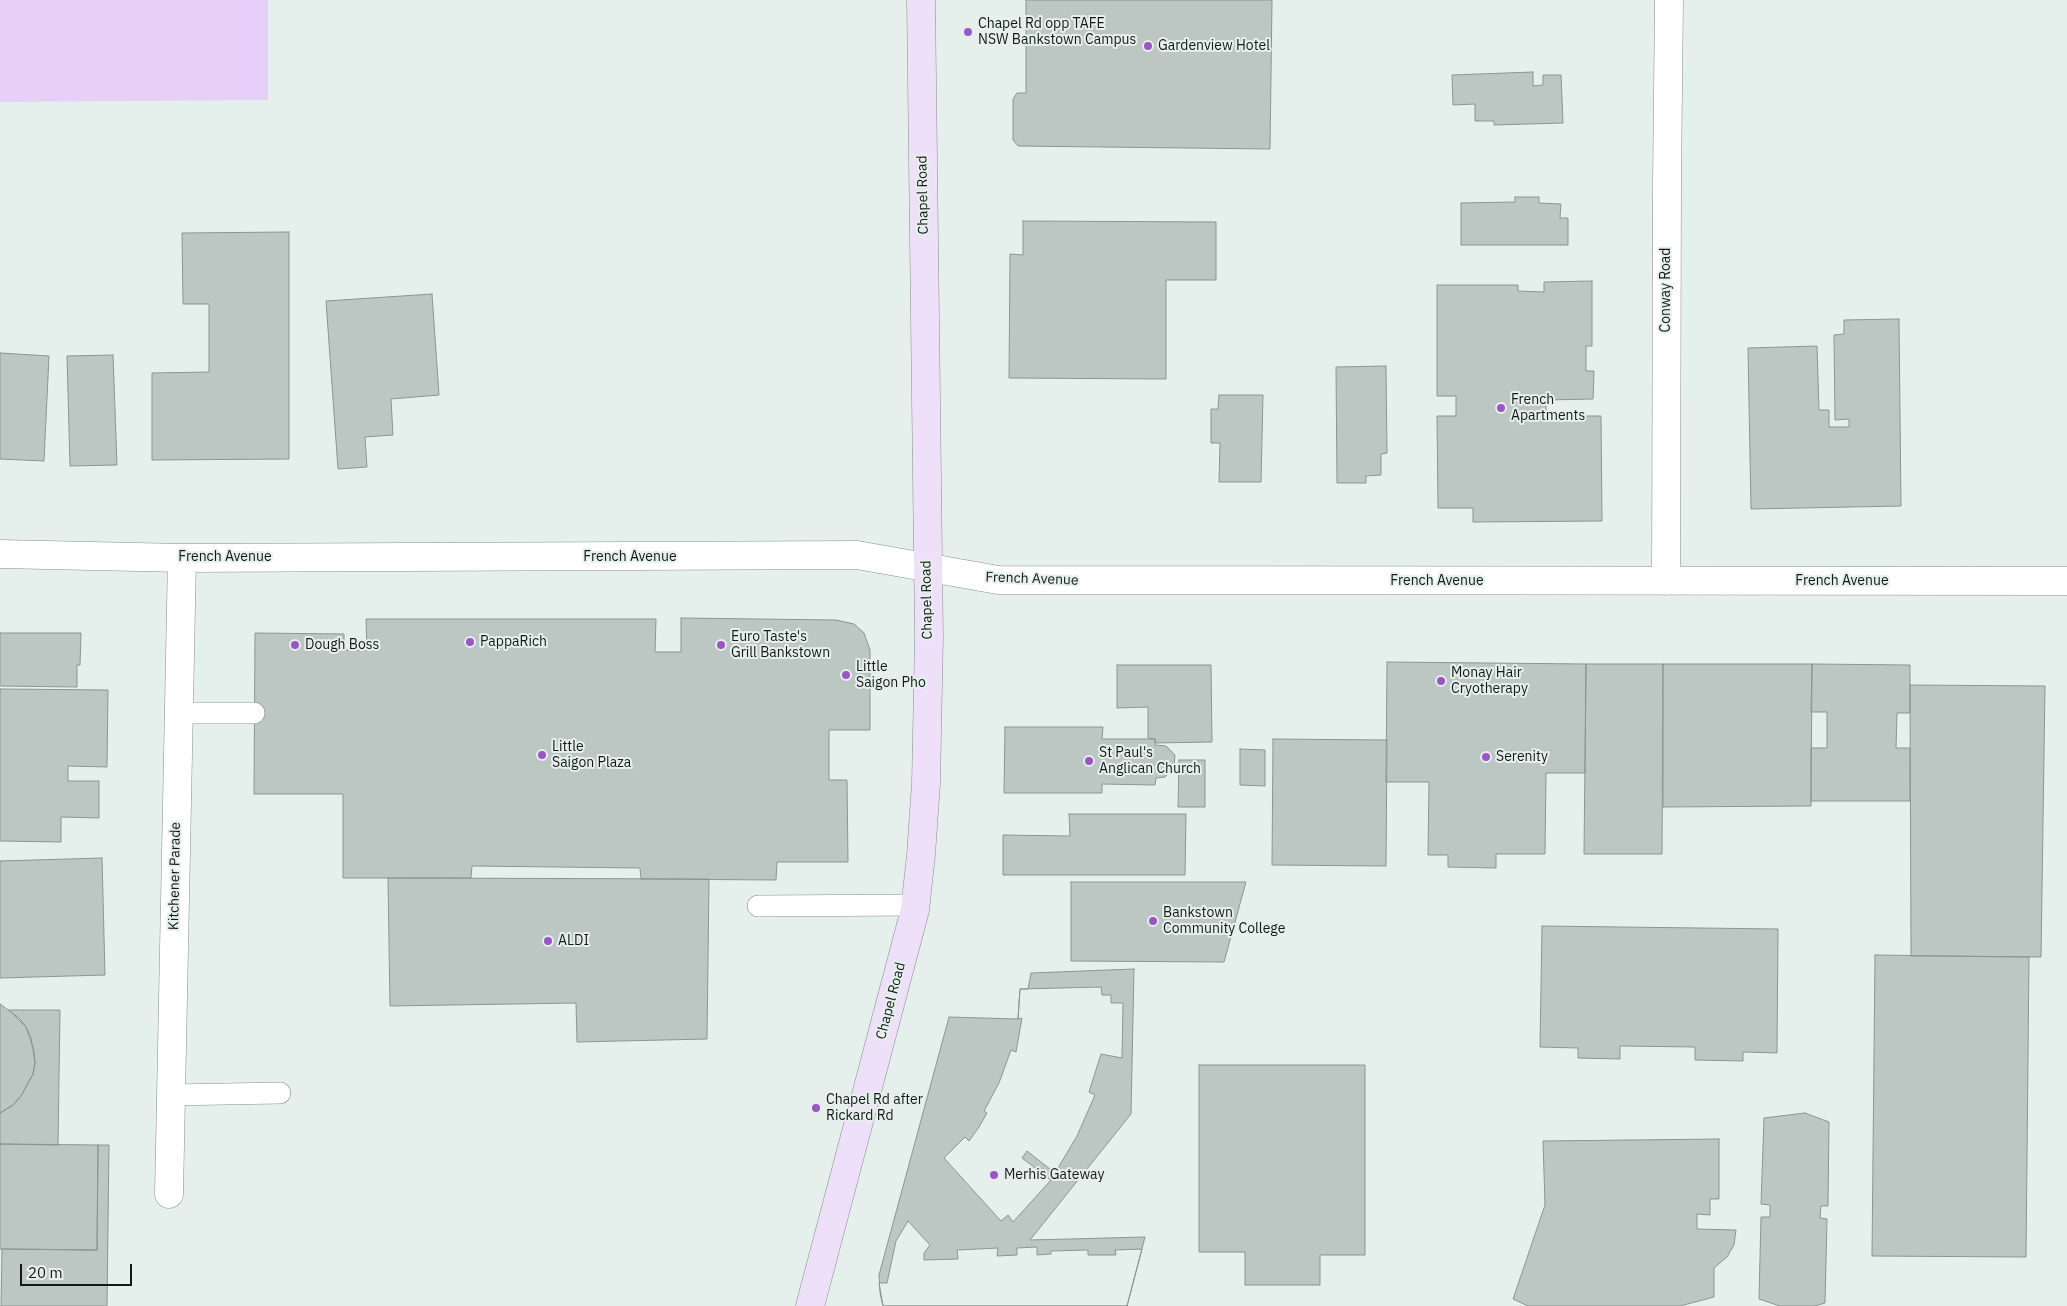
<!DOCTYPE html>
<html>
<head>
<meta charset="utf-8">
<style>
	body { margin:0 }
	#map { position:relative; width:2067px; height:1306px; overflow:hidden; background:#e5f0ec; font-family:"IBM Plex Sans",sans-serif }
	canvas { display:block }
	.scale { position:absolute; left:20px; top:1264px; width:112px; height:22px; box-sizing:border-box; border:2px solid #141816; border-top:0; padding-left:6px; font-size:15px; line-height:18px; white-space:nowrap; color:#141816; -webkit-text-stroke:4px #e5f0ec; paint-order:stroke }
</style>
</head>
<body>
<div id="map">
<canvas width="2067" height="1306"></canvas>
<div class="scale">20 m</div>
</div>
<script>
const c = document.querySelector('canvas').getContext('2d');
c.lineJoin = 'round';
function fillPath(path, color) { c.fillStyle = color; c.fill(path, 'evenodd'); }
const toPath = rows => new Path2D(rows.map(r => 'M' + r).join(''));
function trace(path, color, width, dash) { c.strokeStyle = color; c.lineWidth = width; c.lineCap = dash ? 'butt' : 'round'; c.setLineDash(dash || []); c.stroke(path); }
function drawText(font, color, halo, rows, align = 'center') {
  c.font = font + ' "IBM Plex Sans",sans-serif'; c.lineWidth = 4; c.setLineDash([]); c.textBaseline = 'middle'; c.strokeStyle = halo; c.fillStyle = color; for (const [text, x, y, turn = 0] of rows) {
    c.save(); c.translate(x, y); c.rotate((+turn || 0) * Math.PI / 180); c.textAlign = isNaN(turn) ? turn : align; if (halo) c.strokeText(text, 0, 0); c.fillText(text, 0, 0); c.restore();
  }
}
const green = toPath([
	[0,0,268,0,268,100,0,102]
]);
const building = toPath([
	[1026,0,1272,0,1270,149,1018,146,1013,140,1013,99,1017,93,1026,93,1026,0],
	[1533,72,1533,86,1543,85,1543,75,1561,75,1563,123,1494,125,1494,121,1475,121,1475,104,1453,105,1452,75,1533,72],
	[1515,197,1539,197,1539,203,1561,204,1560,218,1568,218,1568,245,1461,245,1461,203,1515,202,1515,197],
	[1023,221,1216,222,1216,280,1166,280,1166,379,1009,378,1010,254,1023,255,1023,221],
	[289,232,289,459,152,460,152,373,209,372,209,304,183,304,182,233,289,232],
	[1592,281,1592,346,1586,346,1586,371,1594,371,1593,399,1546,400,1546,416,1601,416,1602,521,1473,522,1473,508,1438,508,1437,416,1456,416,1456,396,1437,396,1437,285,1518,285,1518,291,1544,292,1544,282,1592,281],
	[432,294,439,395,391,399,393,435,365,437,367,467,338,469,326,301,432,294],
	[1899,319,1901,506,1751,509,1748,348,1817,346,1819,410,1829,410,1829,427,1849,427,1849,419,1835,420,1834,335,1844,334,1844,320,1899,319],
	[0,353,49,356,44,461,0,459,0,353],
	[113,355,117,465,70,466,67,356,113,355],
	[1386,366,1387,453,1381,454,1381,475,1366,476,1366,483,1337,483,1336,367,1386,366],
	[1219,395,1263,395,1261,482,1219,482,1220,443,1211,443,1211,409,1218,409,1219,395],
	[681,618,836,620,854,624,864,633,870,650,870,730,829,730,829,780,847,780,848,862,777,862,776,880,641,879,640,868,472,866,471,878,343,878,343,794,254,794,255,633,344,634,344,650,367,650,366,619,656,619,655,652,681,652,681,618],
	[0,633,81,633,80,665,77,665,77,687,0,686,0,633],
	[1387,662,1586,664,1585,773,1546,773,1545,854,1496,854,1496,868,1448,867,1448,855,1428,855,1429,782,1386,782,1387,662],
	[1586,664,1663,664,1662,854,1584,854,1586,664],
	[1663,664,1812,664,1811,806,1663,807,1663,664],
	[1812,664,1910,665,1910,713,1897,713,1896,748,1910,748,1910,801,1811,801,1811,748,1827,748,1827,712,1811,712,1812,664],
	[1117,665,1211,665,1212,742,1155,743,1155,739,1148,738,1148,707,1117,708,1117,665],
	[1910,685,2045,686,2041,957,1911,956,1910,685],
	[0,689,108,690,107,767,68,766,68,781,99,781,99,818,61,817,61,842,0,841,0,689],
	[1005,727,1103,727,1102,739,1155,739,1155,745,1166,746,1175,755,1174,768,1165,777,1156,778,1155,785,1102,784,1102,793,1004,793,1005,727],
	[1273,739,1387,740,1386,866,1272,865,1273,739],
	[1240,749,1265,750,1265,786,1240,785,1240,749],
	[1179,760,1205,760,1205,807,1178,807,1179,760],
	[1069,814,1186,814,1185,875,1003,875,1003,835,1070,836,1069,814],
	[102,858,105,975,0,978,0,861,102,858],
	[388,878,709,879,707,1039,577,1042,576,1003,390,1006,388,878],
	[1071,882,1246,882,1224,962,1071,961,1071,882],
	[1542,926,1778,929,1777,1053,1743,1052,1743,1061,1695,1060,1695,1047,1620,1046,1620,1059,1578,1058,1578,1048,1540,1047,1542,926],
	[1875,955,2029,957,2026,1257,1872,1256,1875,955],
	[1134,969,1131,1114,1030,1240,1145,1237,1127,1306,883,1306,880,1293,879,1275,949,1017,1018,1019,1020,989,1028,989,1031,973,1134,969],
	[1101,987,1102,995,1111,995,1111,1003,1123,1003,1122,1058,1101,1054,1089,1092,1095,1095,1077,1136,1055,1173,1027,1151,1022,1158,1051,1180,1013,1222,1008,1215,1001,1221,944,1158,965,1137,969,1141,979,1127,987,1113,984,1111,999,1083,1011,1050,1016,1052,1022,1018,1018,1019,1020,989,1101,987],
	[0,1004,19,1018,26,1027,34,1050,35,1063,33,1074,21,1096,13,1105,0,1113,0,1004],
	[9,1010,60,1010,58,1145,0,1144,0,1113,13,1105,21,1096,33,1074,35,1063,31,1038,26,1027,9,1010],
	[1199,1065,1365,1065,1365,1255,1320,1255,1320,1285,1245,1285,1245,1252,1199,1252,1199,1065],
	[1805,1113,1829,1122,1828,1206,1821,1206,1820,1218,1827,1219,1825,1303,1815,1306,1780,1306,1759,1299,1761,1217,1770,1217,1770,1205,1761,1204,1764,1118,1805,1113],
	[1719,1139,1719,1199,1710,1199,1710,1215,1697,1214,1697,1229,1736,1230,1734,1245,1727,1257,1714,1268,1714,1297,1680,1306,1528,1306,1513,1299,1545,1205,1543,1141,1719,1139],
	[0,1144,98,1145,97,1250,0,1249,0,1144],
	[98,1145,109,1145,107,1306,1,1306,2,1249,97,1250,98,1145],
	[908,1221,930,1245,924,1253,924,1260,958,1259,957,1250,998,1248,997,1256,1017,1255,1017,1248,1037,1247,1037,1255,1051,1254,1051,1251,1088,1250,1088,1255,1116,1255,1115,1250,1142,1249,1127,1306,883,1306,879,1283,887,1283,896,1241,908,1221]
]);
const lane = toPath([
	[179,713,254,713],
	[758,906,916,905],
	[171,1095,280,1093]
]);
const street = toPath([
	[0,554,182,558,857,555,998,580,2067,581],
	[1666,581,1667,183,1669,0],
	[169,1194,182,558]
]);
const secondary = toPath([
	[810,1306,915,910,921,855,926,783,929,637,921,0]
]);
const markers = [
	[968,32,5,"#9c54c8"],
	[1148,46,5,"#9c54c8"],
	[1501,408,5,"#9c54c8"],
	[470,642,5,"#9c54c8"],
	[295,645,5,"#9c54c8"],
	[721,645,5,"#9c54c8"],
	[846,675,5,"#9c54c8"],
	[1441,681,5,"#9c54c8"],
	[542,755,5,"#9c54c8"],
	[1486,757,5,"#9c54c8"],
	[1089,761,5,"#9c54c8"],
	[1153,921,5,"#9c54c8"],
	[548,941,5,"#9c54c8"],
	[816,1108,5,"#9c54c8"],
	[994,1175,5,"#9c54c8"]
];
const poiNames = [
	["Chapel Rd opp TAFE",978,24],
	["NSW Bankstown Campus",978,40],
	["Gardenview Hotel",1158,46],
	["French",1511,400],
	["Apartments",1511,416],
	["Euro Taste's",731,637],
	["Grill Bankstown",731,653],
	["PappaRich",480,642],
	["Dough Boss",305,645],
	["Little",856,667],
	["Saigon Pho",856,683],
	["Monay Hair",1451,673],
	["Cryotherapy",1451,689],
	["Little",552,747],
	["Saigon Plaza",552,763],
	["St Paul's",1099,753],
	["Anglican Church",1099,769],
	["Serenity",1496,757],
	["Bankstown",1163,913],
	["Community College",1163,929],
	["ALDI",558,941],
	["Chapel Rd after",826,1100],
	["Rickard Rd",826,1116],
	["Merhis Gateway",1004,1175]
];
const streetNames = [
	["Chapel Road",923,195,-91],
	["Conway Road",1666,290,-90],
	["French Avenue",225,557],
	["French Avenue",630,557],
	["French Avenue",1032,579,2],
	["French Avenue",1437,581],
	["French Avenue",1842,581],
	["Chapel Road",927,600,-91],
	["Kitchener Parade",175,876,-89],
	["Chapel Road",891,1001,-75]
];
fillPath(green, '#e7d0f8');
fillPath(building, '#bcc7c3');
trace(building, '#8b9591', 1);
trace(lane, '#86908c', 22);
trace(street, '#86908c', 29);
trace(secondary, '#86908c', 29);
trace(lane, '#fff', 21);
trace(street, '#fff', 28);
trace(secondary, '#efe0f9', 28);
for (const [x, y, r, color] of markers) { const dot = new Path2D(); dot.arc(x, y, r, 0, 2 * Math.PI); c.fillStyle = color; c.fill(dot); trace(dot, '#e5f0ec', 2); }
drawText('14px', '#141816', '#e5f0ec', poiNames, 'left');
drawText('14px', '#141816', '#e5f0ec', streetNames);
</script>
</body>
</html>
